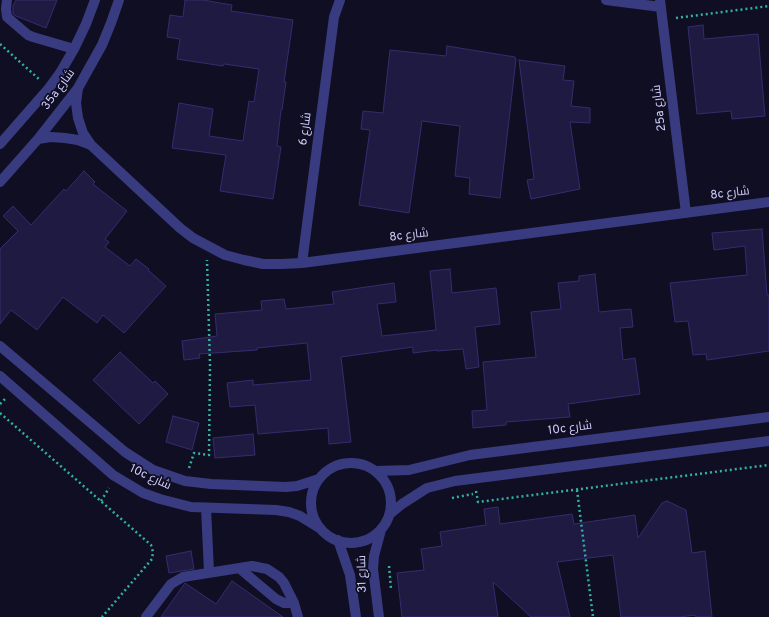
<!DOCTYPE html>
<html>
<head>
<meta charset="utf-8">
<style>
	body { margin:0 }
	canvas { display:block; background:#100e22 }
</style>
</head>
<body>
<canvas width="769" height="617"></canvas>
<script>
const c = document.querySelector('canvas').getContext('2d');
c.lineJoin = 'round';
function fillPath(path, color) { c.fillStyle = color; c.fill(path, 'evenodd'); }
const toPath = rows => new Path2D(rows.map(r => 'M' + r).join(''));
function trace(path, color, width, dash) { c.strokeStyle = color; c.lineWidth = width; c.lineCap = dash ? 'butt' : 'round'; c.setLineDash(dash || []); c.stroke(path); }
function drawText(font, color, halo, rows, align = 'center') {
  c.font = font + ' Overpass,Cairo,sans-serif'; c.lineWidth = 3.5; c.setLineDash([]); c.textBaseline = 'middle'; c.strokeStyle = halo; c.fillStyle = color; for (const [text, x, y, turn = 0] of rows) {
    c.save(); c.translate(x, y); c.rotate((+turn || 0) * Math.PI / 180); c.textAlign = isNaN(turn) ? turn : align; if (halo) c.strokeText(text, 0, 0); c.fillText(text, 0, 0); c.restore();
  }
}
const building = toPath([
	[16,0,57,0,46,28,16,16,13,14,13,6,16,0],
	[185,0,203,0,232,5,231,11,293,20,284,82,286,82,282,110,281,110,277,146,281,147,273,199,220,191,226,155,172,148,179,103,213,109,209,136,243,141,249,101,254,102,259,69,224,64,223,66,177,59,180,39,167,37,170,15,183,17,185,0],
	[703,25,704,39,758,34,765,116,732,119,731,111,697,114,688,27,703,25],
	[447,46,515,57,515,59,516,59,500,198,469,194,470,178,455,176,460,126,422,121,409,213,359,205,370,130,361,129,363,111,383,113,390,50,446,56,447,46],
	[519,60,565,66,563,80,574,81,571,106,590,108,590,123,570,122,580,189,531,199,527,180,534,179,519,60],
	[84,171,95,182,93,184,127,211,105,239,109,242,105,247,130,266,136,259,149,269,148,270,166,286,124,333,103,315,97,323,63,297,37,330,11,310,0,324,0,249,18,231,3,216,13,206,31,225,64,189,66,191,84,171],
	[762,229,767,295,769,295,769,351,707,360,706,354,693,355,688,321,675,322,670,283,747,275,745,246,714,250,712,233,762,229],
	[450,269,452,293,496,288,500,324,475,327,479,367,466,369,463,349,437,351,437,350,413,353,413,347,341,357,351,442,329,444,328,428,258,434,255,405,230,407,227,383,253,380,253,385,311,380,307,343,257,348,257,350,199,354,200,358,184,360,182,341,217,336,215,314,262,310,261,301,284,299,286,309,334,304,332,292,394,283,396,302,377,304,382,336,436,330,430,271,450,269],
	[595,274,599,312,631,309,633,327,620,328,623,360,635,358,640,394,568,404,570,417,506,422,506,425,473,428,472,411,487,410,483,362,536,357,531,312,561,309,558,283,579,281,579,276,595,274],
	[120,352,153,383,155,381,168,394,139,424,93,380,120,352],
	[173,416,199,423,192,450,166,442,173,416],
	[253,434,255,455,215,458,213,438,253,434],
	[667,501,686,510,692,553,705,551,712,617,696,617,695,615,680,617,621,617,613,555,557,562,570,617,531,617,493,582,498,617,402,617,397,573,424,570,421,549,442,546,440,532,486,525,484,509,498,507,500,524,572,514,574,524,635,515,638,538,662,503,667,501],
	[191,551,194,569,169,573,166,556,191,551],
	[232,581,283,617,161,617,185,583,216,604,232,581]
]);
const path = toPath([
	[676,18,769,6],
	[0,44,40,80],
	[0,404,5,399],
	[0,413,151,545,153,552,152,559,102,617],
	[189,468,194,453,209,455,210,365,207,260],
	[577,490,593,617],
	[476,491,478,502,769,465],
	[452,498,473,494],
	[101,501,109,488],
	[389,566,391,589]
]);
const minor = toPath([
	[7,0,6,9,7,17,28,35,33,37,74,49],
	[606,0,661,7],
	[660,0,686,213],
	[78,88,76,103,78,118,83,133,91,145,180,228,193,238,225,255,244,260,263,264,282,264,302,263,769,202],
	[38,139,51,137,65,138,78,140,91,145],
	[0,144,49,88,60,73,74,49,86,24,95,0],
	[0,182,38,139,78,88,102,45,111,23,119,0],
	[302,263,334,17,340,0],
	[0,346,125,452,153,470,185,481,211,484,286,487,297,486,319,479],
	[0,376,113,475,143,493,160,499,191,507,276,510,289,512,300,516,321,529],
	'311 503a40 40 0 1 1 80 0a40 40 0 1 1-80 0Z',
	[376,471,409,470,470,455,769,417],
	[206,508,209,572],
	[390,514,402,504,427,488,455,481,769,441],
	[338,540,350,575,356,617],
	[239,568,276,599,284,603,294,603],
	[146,617,171,584,183,577,252,566,267,569,279,577,284,583,294,603,298,617],
	[379,617,373,569,374,556,381,530]
]);
const streetNames = [
	["35a شارع",59,90,-54],
	["25a شارع",660,108,-97],
	["شارع 6",306,129,-82],
	["8c شارع",730,194,-7],
	["8c شارع",409,236,-7],
	["10c شارع",570,429,-7],
	["10c شارع",150,478,25],
	["شارع 31",363,574,-91]
];
fillPath(building, '#1f1a42');
trace(building, '#342c6e', 1);
trace(path, '#2fb2a1', 2.5, [2, 3]);
trace(minor, '#393b80', 10);
drawText('12px', '#d1cfff', '#100e22', streetNames);
</script>
</body>
</html>
